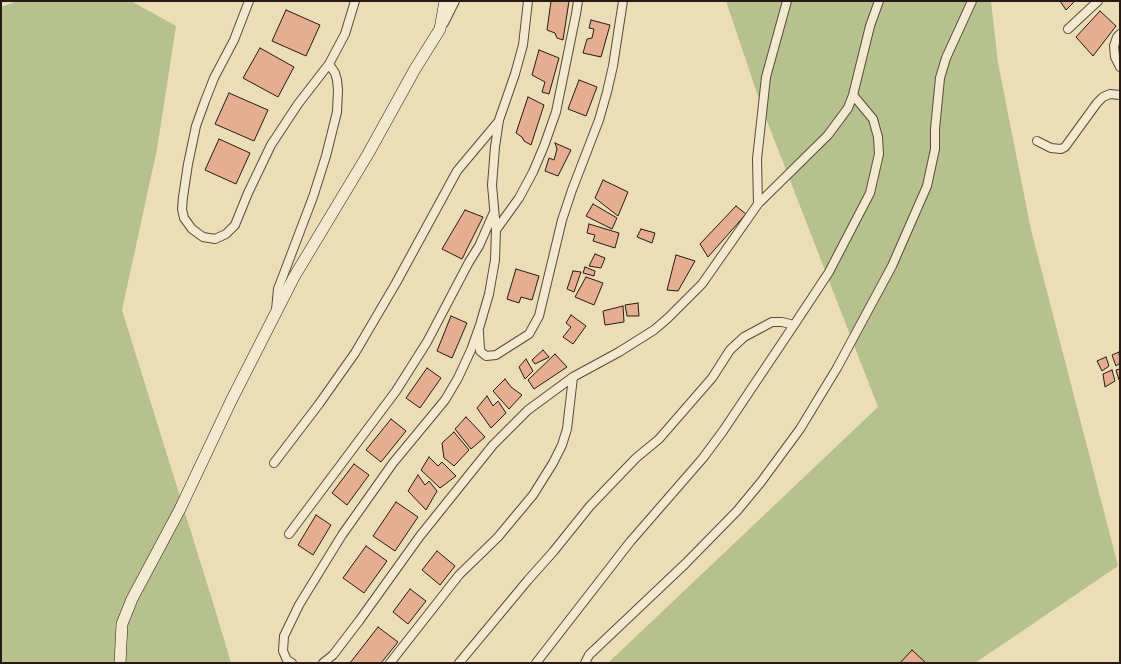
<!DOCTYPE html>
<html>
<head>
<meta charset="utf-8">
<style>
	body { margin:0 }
	#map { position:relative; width:1121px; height:664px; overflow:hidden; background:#ebddb5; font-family:Alegreya,serif }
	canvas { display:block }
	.frame { position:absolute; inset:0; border:2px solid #271a16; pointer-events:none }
</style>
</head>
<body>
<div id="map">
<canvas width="1121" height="664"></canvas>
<div class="frame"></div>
</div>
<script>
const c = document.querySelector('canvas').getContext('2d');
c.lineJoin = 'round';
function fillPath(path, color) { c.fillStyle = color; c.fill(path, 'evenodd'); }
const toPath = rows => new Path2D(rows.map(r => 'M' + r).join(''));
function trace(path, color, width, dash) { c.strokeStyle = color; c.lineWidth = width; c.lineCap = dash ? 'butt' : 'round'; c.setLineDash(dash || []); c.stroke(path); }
const green = toPath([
	[18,1,131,1,176,26,157,149,122,310,214,606,231,663,1,663,1,7],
	[726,1,991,1,998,63,1031,230,1118,566,975,663,608,663,878,407,762,108]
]);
const building = toPath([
	[551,1,569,1,563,40,557,38,555,33,547,30,551,1],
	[1060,1,1075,1,1066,10,1060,1],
	[286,10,320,25,306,56,272,41,286,10],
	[1100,11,1116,26,1093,56,1076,37,1100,11],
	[591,20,610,25,601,57,583,53,587,39,592,38,594,29,589,28,591,20],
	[260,48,294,67,278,97,243,78,260,48],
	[539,50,559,58,549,94,542,92,545,82,532,75,539,50],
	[579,80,597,87,586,116,568,109,579,80],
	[229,93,268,110,254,141,215,124,229,93],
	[528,97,544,105,531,145,524,141,522,137,516,133,528,97],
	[219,139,250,153,236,184,205,170,219,139],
	[555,143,571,150,558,176,545,171,549,158,554,160,557,149,555,143],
	[603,180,628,192,618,216,595,198,603,180],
	[593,204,617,218,612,229,586,216,593,204],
	[736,206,746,214,708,257,700,244,736,206],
	[465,210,483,217,462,259,442,249,465,210],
	[589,224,619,233,615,248,593,241,595,235,587,233,589,224],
	[641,229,655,233,652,243,637,237,641,229],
	[595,254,605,258,601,268,589,266,595,254],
	[676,255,695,261,678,291,667,290,676,255],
	[585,267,595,271,594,276,583,273,585,267],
	[516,269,539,276,532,300,521,297,519,303,507,299,516,269],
	[573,271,581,272,574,292,567,289,573,271],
	[586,277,603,283,594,305,575,297,586,277],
	[638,303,639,316,627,316,625,305,638,303],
	[623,306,624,322,605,325,603,311,623,306],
	[571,315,586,326,573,344,563,337,571,327,566,323,571,315],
	[451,316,467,323,452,358,437,351,451,316],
	[543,350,549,357,535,364,532,360,543,350],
	[1119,352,1120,363,1116,366,1112,355,1119,352],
	[555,354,567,367,534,389,528,380,555,354],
	[1106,357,1109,366,1102,371,1097,361,1106,357],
	[526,359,533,371,525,379,519,367,526,359],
	[427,368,441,378,420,408,406,398,427,368],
	[1120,369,1120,379,1119,380,1116,370,1120,369],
	[1112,370,1115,381,1105,387,1103,374,1112,370],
	[505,379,511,387,522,395,509,409,493,391,505,379],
	[487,396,493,406,498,401,506,413,491,428,477,408,487,396],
	[466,417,485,437,471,449,455,429,466,417],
	[391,419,406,431,381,462,366,450,391,419],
	[454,432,469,450,454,466,444,458,442,443,454,432],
	[429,457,438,466,442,462,456,476,440,488,421,470,429,457],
	[354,464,369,475,347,505,332,493,354,464],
	[418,475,425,485,429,481,437,491,426,510,408,491,418,475],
	[396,502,418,517,395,551,373,536,396,502],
	[316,515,331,525,313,555,298,545,316,515],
	[366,546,387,561,364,593,343,578,366,546],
	[437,551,455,566,440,585,422,570,437,551],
	[410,589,426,601,408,624,393,612,410,589],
	[378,627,398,642,381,663,350,663,378,627],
	[912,650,926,663,900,663,912,650]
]);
const minor = toPath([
	[249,1,234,40,214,78,205,101,196,126,188,164,183,197,182,209,184,218,192,229,203,237,215,239,226,234,235,225,248,193,271,145,298,104,329,64,345,34,355,1],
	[444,23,455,1],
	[1068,29,1098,1],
	[1120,34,1117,37,1114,46,1115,57,1120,67],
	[1037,141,1051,148,1061,149,1065,147,1097,103,1103,97,1110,94,1120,95],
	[758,204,757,159,766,77,787,1],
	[496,230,519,198,533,172,544,146,556,112,576,14,578,1],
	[276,310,278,289,313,197,326,156,337,112,338,90,337,80,335,73,329,64],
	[479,332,480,351,486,356,496,355,529,334,539,316,562,220,572,190,599,120,607,92,613,66,623,1],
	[274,463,319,404,355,353,396,283,457,171,498,122],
	[289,534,396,391,427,342,469,262,479,246,494,212],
	[292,663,287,660,283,651,284,636,299,605,342,535,393,463,445,400,458,378,471,350,480,325,489,294,495,260,496,230,492,185,495,147,499,120,515,74,523,45,528,1],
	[323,663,333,655,359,621,420,536,493,445,528,410,573,377,619,352,654,330,668,318,702,284,758,204,828,135,848,108,853,95,870,26,879,1],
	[390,663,459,575,498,537,533,495,553,463,562,445,567,429,573,377],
	[459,663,528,580,553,552,590,506,636,458,659,439,712,378,730,350,744,337,772,322,782,322,794,325,829,272,870,193,879,154,878,137,873,119,853,95],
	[536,663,630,542,703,458,723,431,794,325],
	[585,663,589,655,685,564,737,511,761,482,800,429,837,368,892,266,927,186,935,149,935,129,940,78,946,58,972,1]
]);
const secondary = toPath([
	[120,663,122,624,132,599,180,509,231,401,294,277,368,154,415,69,440,29,445,1]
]);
fillPath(green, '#b7c18d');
fillPath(building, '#e6ae90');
trace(building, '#271a16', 1);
trace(minor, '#584b3e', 10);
trace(secondary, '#271a16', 12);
trace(minor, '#f2e9cf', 8);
trace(secondary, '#f2e9cf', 11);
</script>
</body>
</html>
